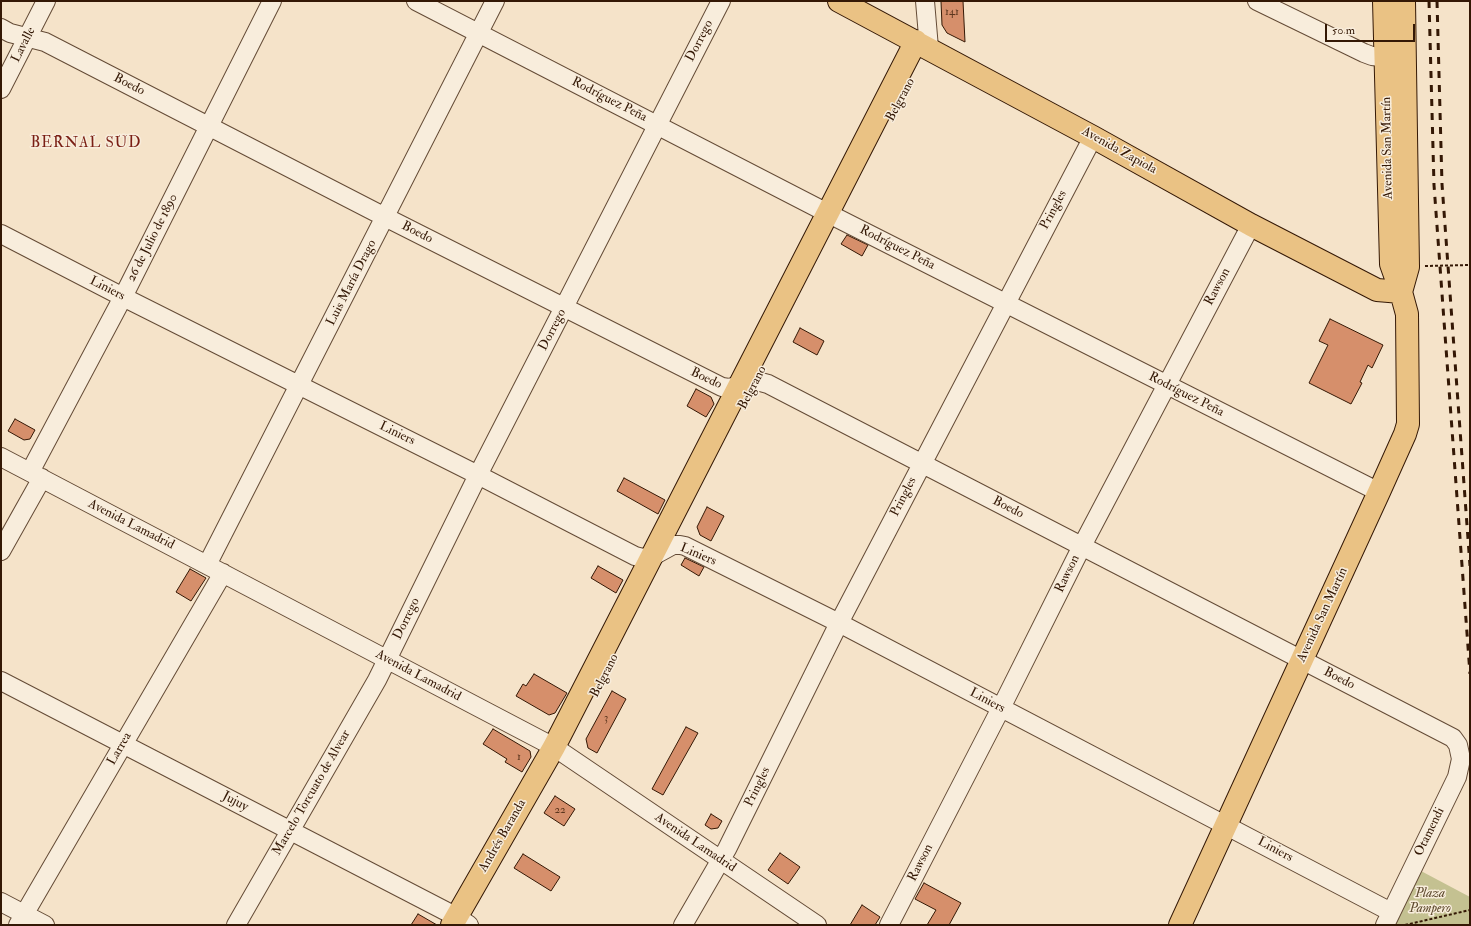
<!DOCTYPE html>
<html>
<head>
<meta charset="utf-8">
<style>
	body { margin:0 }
	#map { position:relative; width:1471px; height:926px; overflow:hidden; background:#f5e3c9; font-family:"IM FELL Double Pica",serif }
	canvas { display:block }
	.frame { position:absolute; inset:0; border:2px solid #341805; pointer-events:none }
	.scale { position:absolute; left:1325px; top:24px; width:90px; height:18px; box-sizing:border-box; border:2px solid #341805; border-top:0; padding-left:5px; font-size:12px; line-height:14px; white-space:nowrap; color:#341805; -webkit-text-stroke:3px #f8eddc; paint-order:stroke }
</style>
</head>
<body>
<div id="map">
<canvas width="1471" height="926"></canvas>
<div class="frame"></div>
<div class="scale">50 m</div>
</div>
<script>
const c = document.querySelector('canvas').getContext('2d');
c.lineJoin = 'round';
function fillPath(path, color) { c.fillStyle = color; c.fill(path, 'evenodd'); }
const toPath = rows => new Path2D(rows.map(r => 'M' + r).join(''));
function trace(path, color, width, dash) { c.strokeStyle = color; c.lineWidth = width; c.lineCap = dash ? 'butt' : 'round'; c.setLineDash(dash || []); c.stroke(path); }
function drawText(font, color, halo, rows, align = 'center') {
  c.font = font + ' "IM FELL Double Pica",serif'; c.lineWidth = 3; c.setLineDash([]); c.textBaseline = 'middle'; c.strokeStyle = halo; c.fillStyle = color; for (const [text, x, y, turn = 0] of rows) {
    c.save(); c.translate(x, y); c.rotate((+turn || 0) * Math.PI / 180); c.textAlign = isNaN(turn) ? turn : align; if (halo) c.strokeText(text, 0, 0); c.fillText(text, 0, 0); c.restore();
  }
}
const green = toPath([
	[1421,871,1470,897,1470,925,1392,925]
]);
const building = toPath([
	[941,1,963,1,965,42,947,33,942,25,941,1],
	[847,235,868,245,862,256,841,244,847,235],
	[1330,319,1383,345,1372,368,1368,365,1360,382,1362,383,1351,404,1309,383,1328,345,1319,341,1330,319],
	[800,328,824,341,817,355,793,342,800,328],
	[696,389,711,397,714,404,706,417,687,406,696,389],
	[15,419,35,430,30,439,24,440,8,431,15,419],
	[624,478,665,500,658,514,617,491,624,478],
	[707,507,724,516,711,541,700,535,697,527,707,507],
	[685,558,704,567,699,576,681,565,685,558],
	[598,566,623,580,616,593,591,578,598,566],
	[190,569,206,578,191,601,176,592,190,569],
	[534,674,567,693,555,713,549,715,516,696,523,684,526,686,534,674],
	[612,691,626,699,597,753,588,748,586,739,612,691],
	[686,727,698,733,663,795,652,789,686,727],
	[493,729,530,751,531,757,522,772,505,762,507,759,483,744,493,729],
	[555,796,575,809,564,826,544,813,555,796],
	[711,814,722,821,718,828,711,829,705,825,711,814],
	[780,853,800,867,788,884,768,870,780,853],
	[523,854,560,877,551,891,514,868,523,854],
	[924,883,961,903,949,925,927,925,936,910,915,899,924,883],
	[862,905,880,917,875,925,850,925,862,905],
	[418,914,437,925,411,925,418,914]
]);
const path = toPath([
	[1425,266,1470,265],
	[1405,925,1470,910]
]);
const minor = toPath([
	[416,1,839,219,1379,492],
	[925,1,929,48],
	[1257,1,1364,53,1372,56,1398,59],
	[1,28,10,33,45,42,385,217,722,387,729,388,757,381,768,384,1453,738,1458,745,1461,759,1457,777,1385,925],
	[1,89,46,1],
	[1,234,123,297,478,475,635,556,643,558,653,556,673,545,680,545,685,546,839,623,1391,912],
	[1,457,554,747,817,925],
	[30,472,123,297,272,1],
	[1,551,42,478],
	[207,565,495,1],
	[1,681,457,917,469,925],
	[1,902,45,925],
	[18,925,223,573],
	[236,925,377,680,478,475,721,1],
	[683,925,727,849,839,623,1093,137],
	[889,925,1001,708,1082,546,1251,225]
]);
const major = toPath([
	[839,1,1093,137,1251,225,1377,290,1401,292],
	[1401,292,1408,267,1404,1],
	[452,925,554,747,916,41],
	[1180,925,1379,492,1405,434,1408,424,1407,314,1401,292,1391,264,1384,1]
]);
const rail = toPath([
	[1429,1,1434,185,1470,674],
	[1437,1,1442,184,1470,566]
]);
const numberNames = [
	["141",952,13],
	["3",606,719],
	["1",519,758],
	["22",560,811]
];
const streetNames = [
	["Dorrego",700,41,-63],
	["Lavalle",24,45,-63],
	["Boedo",129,85,27],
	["Rodríguez Peña",609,100,27],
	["Belgrano",901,100,-62],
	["Avenida San Martín",1388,148,-91],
	["Avenida Zapiola",1119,151,29],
	["Pringles",1054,210,-62],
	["Boedo",417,233,27],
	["26 de Julio de 1890",153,238,-63],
	["Rodríguez Peña",897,248,27],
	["Luis María Drago",352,283,-63],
	["Rawson",1218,287,-62],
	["Liniers",107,289,27],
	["Dorrego",553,330,-63],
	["Boedo",706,379,25],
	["Belgrano",753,388,-63],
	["Rodríguez Peña",1186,395,27],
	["Liniers",397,434,26],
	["Pringles",904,497,-63],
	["Boedo",1008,508,27],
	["Avenida Lamadrid",131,525,27],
	["Liniers",698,555,23],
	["Rawson",1068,574,-64],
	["Avenida San Martín",1323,615,-65],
	["Dorrego",407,619,-64],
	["Avenida Lamadrid",418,676,28],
	["Belgrano",605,676,-63],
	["Boedo",1339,679,27],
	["Liniers",987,701,28],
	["Larrea",120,749,-60],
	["Pringles",758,787,-64],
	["Marcelo Torcuato de Alvear",312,793,-60],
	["Jujuy",235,802,28],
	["Otamendi",1430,832,-64],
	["Andrés Baranda",503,836,-60],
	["Avenida Lamadrid",695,843,34],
	["Liniers",1275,850,28],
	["Rawson",921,863,-63]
];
const parkNames = [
	["Plaza",1430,894],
	["Pampero",1430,909]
];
const quarterNames = [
	["BERNAL SUD",86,144]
];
fillPath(green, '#c4c191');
fillPath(building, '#d68f6b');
trace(building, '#341805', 1);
trace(minor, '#644b36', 20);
trace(major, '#341805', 24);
trace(path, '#341805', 2, [3, 2]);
trace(minor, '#f8eddc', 18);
trace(major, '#eac284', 22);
trace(rail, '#341805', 3, [7, 7]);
drawText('11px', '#5c361e', null, numberNames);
drawText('13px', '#341805', '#f8eddc', streetNames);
drawText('italic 13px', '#5f4b2f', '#f8eddc', parkNames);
c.letterSpacing = '1px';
drawText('15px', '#7a1f14', '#f8eddc', quarterNames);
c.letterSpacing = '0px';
</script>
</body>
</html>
